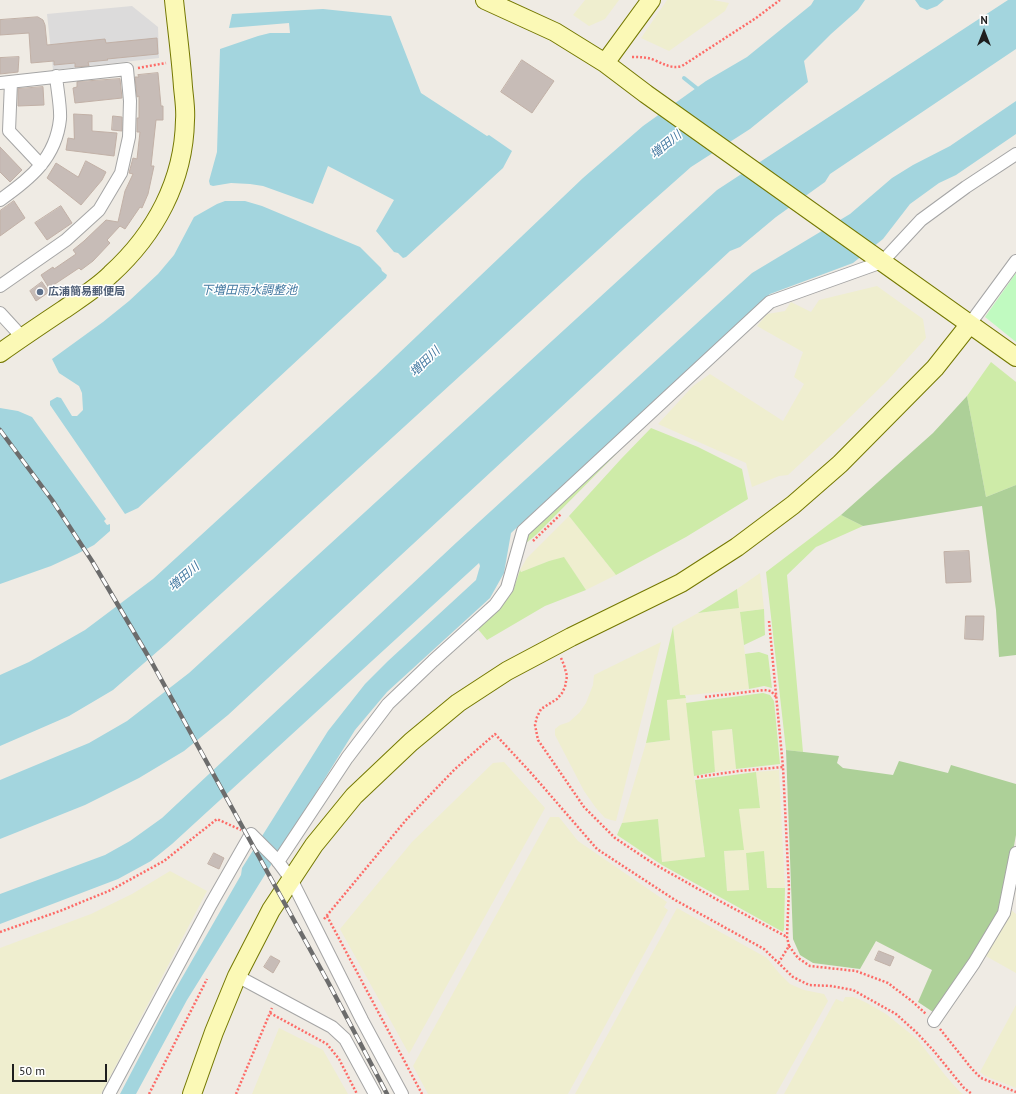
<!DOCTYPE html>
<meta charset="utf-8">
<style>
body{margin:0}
#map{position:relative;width:1016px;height:1094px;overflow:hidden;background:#efebe4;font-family:"PT Sans",sans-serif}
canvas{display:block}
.north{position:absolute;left:964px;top:12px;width:40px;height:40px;-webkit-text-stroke:3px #fff;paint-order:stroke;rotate:0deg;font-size:11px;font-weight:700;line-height:16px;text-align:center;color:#1e1e1e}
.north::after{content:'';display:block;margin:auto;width:14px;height:18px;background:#1e1e1e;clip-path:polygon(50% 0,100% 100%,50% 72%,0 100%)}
.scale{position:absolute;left:12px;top:1064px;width:95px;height:18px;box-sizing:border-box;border:2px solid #1e1e1e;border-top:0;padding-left:5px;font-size:12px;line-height:14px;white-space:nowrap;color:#1e1e1e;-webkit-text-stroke:3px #fff;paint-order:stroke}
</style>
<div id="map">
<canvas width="1016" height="1094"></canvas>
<div class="north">N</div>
<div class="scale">50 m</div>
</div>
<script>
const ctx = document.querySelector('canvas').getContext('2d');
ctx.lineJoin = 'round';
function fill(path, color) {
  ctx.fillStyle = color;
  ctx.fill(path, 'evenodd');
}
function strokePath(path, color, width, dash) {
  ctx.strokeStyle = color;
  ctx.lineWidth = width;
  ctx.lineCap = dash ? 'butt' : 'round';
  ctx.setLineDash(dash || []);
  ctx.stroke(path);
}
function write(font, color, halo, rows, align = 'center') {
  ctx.font = font + ' "PT Sans","Noto Sans JP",sans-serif';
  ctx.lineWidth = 3;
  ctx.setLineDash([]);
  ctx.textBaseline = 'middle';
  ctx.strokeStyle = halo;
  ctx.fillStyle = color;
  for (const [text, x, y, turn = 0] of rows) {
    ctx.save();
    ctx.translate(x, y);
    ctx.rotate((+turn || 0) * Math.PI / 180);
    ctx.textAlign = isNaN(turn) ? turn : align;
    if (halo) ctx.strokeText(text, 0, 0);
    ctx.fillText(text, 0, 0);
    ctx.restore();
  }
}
const residential = new Path2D(`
 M 132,6 L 158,27 L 159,58 L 53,70 L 47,14 Z`);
const farmland = new Path2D(`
 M 585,0 L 619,0 L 605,19 L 589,26 L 573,15 Z
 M 667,0 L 713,0 L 729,3 L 725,11 L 669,51 L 641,38 Z
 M 877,286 L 923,319 L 926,338 L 888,380 L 839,428 L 788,475 L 779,476 L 752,487 L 746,463 L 658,424 L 693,386 L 710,374 L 783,421 L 804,384 L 794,377 L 803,352 L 757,326 L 767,314 L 785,311 L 791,302 L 811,312 L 819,300 Z
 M 569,516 L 616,575 L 586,590 L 564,558 L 549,561 L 521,572 L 520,570 L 527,558 Z
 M 760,573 L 764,609 L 740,612 L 749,689 L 680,696 L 673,627 L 698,613 L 739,608 L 737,589 Z
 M 661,642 L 616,821 L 611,820 L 605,818 L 596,808 L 584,791 L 555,735 L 555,729 L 560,725 L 569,722 L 579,713 L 586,703 L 593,685 L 594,675 Z
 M 686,698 L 694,776 L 705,857 L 662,862 L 658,820 L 622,823 L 646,743 L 670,740 L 667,699 Z
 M 732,729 L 736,769 L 715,772 L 711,731 Z
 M 504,762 L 545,808 L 409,1054 L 340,929 L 412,842 L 493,763 Z
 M 779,770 L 785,888 L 767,889 L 764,852 L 746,853 L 749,890 L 727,891 L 724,851 L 743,850 L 739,809 L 760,807 L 756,772 Z
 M 550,817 L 559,817 L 578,841 L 667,902 L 664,907 L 668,910 L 568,1094 L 428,1094 L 413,1066 Z
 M 170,871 L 207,891 L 101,1094 L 0,1094 L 0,948 L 91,914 L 132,894 Z
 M 677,908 L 767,958 L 779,973 L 790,984 L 804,990 L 824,994 L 828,1001 L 776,1094 L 575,1094 Z
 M 1010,909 L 1016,914 L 1016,973 L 984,955 Z
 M 845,997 L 853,997 L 865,1002 L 886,1014 L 917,1039 L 945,1075 L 959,1091 L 963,1094 L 784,1094 L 836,999 L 843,1002 Z
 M 1016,1005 L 1016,1088 L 985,1076 L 980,1072 Z
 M 279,1028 L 323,1050 L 348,1094 L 252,1094 Z`);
const grass = new Path2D(`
 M 991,362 L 1016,382 L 1016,485 L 986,497 L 967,396 Z
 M 648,422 L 537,534 L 525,544 L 526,535 Z
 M 651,428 L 698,447 L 742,469 L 748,499 L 686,537 L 616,575 L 569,516 L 621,459 Z
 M 841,515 L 863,526 L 816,547 L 787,575 L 803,752 L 786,750 L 766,572 Z
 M 564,557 L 586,590 L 545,606 L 487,640 L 477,628 L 505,602 L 513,591 L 520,570 L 521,572 L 549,561 Z
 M 737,589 L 739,608 L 698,613 Z
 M 764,609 L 765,635 L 744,645 L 740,612 Z
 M 673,627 L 680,695 L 685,695 L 686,698 L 667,700 L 670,740 L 646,743 Z
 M 759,652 L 768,655 L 772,688 L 764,686 L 749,689 L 745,654 Z
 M 763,693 L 770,695 L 774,701 L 780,764 L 736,769 L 732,729 L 712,731 L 715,772 L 694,776 L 686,703 Z
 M 756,772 L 760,808 L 739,809 L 744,850 L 724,851 L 727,891 L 749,890 L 746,853 L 764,851 L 767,888 L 785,888 L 784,929 L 783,932 L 662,865 L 617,835 L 622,823 L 658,819 L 662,862 L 705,857 L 695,780 Z`);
const forest = new Path2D(`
 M 967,396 L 986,497 L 1016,485 L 1016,655 L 999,657 L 996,610 L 982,506 L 863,526 L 841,515 L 933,433 Z
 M 786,750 L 839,756 L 837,763 L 843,768 L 893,775 L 899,761 L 948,773 L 951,765 L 1016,784 L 1016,835 L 1002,910 L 936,1014 L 918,1002 L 932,970 L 876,941 L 860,969 L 813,963 L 800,955 L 793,939 Z`);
const park = new Path2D(`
 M 1016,273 L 1016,342 L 985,317 Z`);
const water = new Path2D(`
 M 814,0 L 865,0 L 858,10 L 831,34 L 804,61 L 808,82 L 750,129 L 691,167 L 621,229 L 166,644 L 113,690 L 69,716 L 0,746 L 0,675 L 29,662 L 85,630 L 153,579 L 376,375 L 583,178 L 643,126 L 706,81 L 747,57 L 811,5 Z
 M 915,0 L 944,0 L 937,6 L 927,10 L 920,7 Z
 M 1008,0 L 1016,0 L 1016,49 L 830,174 L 825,182 L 776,217 L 740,247 L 730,251 L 228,715 L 184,751 L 139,778 L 85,805 L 0,839 L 0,780 L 89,743 L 127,721 L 189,673 L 717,190 Z
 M 323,9 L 391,16 L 421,93 L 487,136 L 489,135 L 512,151 L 503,168 L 406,257 L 403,258 L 398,253 L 394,252 L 376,231 L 394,200 L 328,166 L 313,204 L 263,186 L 250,184 L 231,183 L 213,186 L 210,185 L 209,181 L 217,152 L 220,49 L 258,36 L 270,33 L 290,33 L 289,23 L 229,28 L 232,14 Z
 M 1016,101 L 1016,134 L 956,175 L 939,183 L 910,204 L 883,239 L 853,263 L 770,294 L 511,533 L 504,573 L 490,598 L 387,692 L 355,730 L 187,1000 L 136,1094 L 120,1094 L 167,1004 L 241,875 L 242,868 L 328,731 L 365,684 L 388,661 L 476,580 L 480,566 L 479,563 L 172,844 L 151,861 L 118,879 L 0,924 L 0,894 L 105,855 L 130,841 L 162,818 L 457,542 L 752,273 L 850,214 L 892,178 L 913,165 L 950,146 Z
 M 225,201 L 245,201 L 262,206 L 360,247 L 381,268 L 382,271 L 387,275 L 386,278 L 138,508 L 125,514 L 50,405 L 50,401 L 57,397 L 61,398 L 72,416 L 77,416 L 83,410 L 82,393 L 79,386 L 59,373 L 52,359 L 103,322 L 129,301 L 158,274 L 174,255 L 194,217 L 217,204 Z
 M 0,408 L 18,411 L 32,417 L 106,519 L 104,521 L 107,525 L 110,524 L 110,531 L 94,545 L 77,554 L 51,566 L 0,584 Z`);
const stream = new Path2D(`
 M 684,78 L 699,90`);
const building = new Path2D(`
 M 38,17 L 43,20 L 45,25 L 47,45 L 105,39 L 106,43 L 157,38 L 158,54 L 107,59 L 108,60 L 88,62 L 89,66 L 75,67 L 75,63 L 54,65 L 54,61 L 31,63 L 29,33 L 0,35 L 0,20 Z
 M 19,57 L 18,72 L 0,74 L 0,58 Z
 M 522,60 L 554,81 L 532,113 L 501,92 Z
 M 158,73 L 161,106 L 163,106 L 163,120 L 156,120 L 151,166 L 154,166 L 148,194 L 142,208 L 140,207 L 125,229 L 120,226 L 107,240 L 110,243 L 93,261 L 81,270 L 79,268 L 49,288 L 41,275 L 53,267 L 54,269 L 76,254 L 73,250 L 84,241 L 106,220 L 118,222 L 125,191 L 133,174 L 129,173 L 133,158 L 137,159 L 140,132 L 137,132 L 137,118 L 139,118 L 139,96 L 137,97 L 135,77 L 139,77 L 138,75 Z
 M 120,79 L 122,98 L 75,103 L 73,88 L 77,87 L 77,82 Z
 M 43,87 L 44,105 L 18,106 L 18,89 Z
 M 74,114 L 92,115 L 92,131 L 117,133 L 114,156 L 66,150 L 68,138 L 74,139 Z
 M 113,116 L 122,117 L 122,131 L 112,130 Z
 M 0,147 L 22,170 L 10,182 L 0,172 Z
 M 86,161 L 106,172 L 102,180 L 81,205 L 47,178 L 56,163 L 78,177 Z
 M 14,201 L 25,218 L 0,236 L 0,211 Z
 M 61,206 L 72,223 L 47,240 L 35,223 Z
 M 42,282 L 49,292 L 36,301 L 30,291 Z
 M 969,551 L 971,582 L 946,583 L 944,552 Z
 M 966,616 L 984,616 L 983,640 L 965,639 Z
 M 214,853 L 224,858 L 219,869 L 208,864 Z
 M 879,951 L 894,957 L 890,966 L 875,960 Z
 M 271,956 L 280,961 L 273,973 L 264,967 Z`);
const path = new Path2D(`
 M 632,57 C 640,57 647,57 654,60 C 664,64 671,69 682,66 L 756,18 L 780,0
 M 138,68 L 166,63
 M 533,541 L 561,514
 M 769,621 L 783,767 L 789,888 L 787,937 L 789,946 L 779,962
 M 561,658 L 564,665 L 567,676 L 565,687 L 562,693 L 557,699 L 541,709 L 537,717 L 535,725 L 538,740 L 584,807 L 615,838 L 654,864 L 716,899 L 787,937
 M 705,697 L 764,690 L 771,691 L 776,697
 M 697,777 L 739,771 L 783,767
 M 327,916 L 422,1094
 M 324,919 L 406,820 L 455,769 L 495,734 L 532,774 L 597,849 L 675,900 L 764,949 L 793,977 L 809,985 L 831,986 L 853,990 L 896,1014 L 916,1032 L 933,1050 L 964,1088 L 972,1094
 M 0,932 L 60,911 L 111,890 L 164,861 L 217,819 L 241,830
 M 789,946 L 798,958 L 810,966 L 856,971 L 888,983 L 913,1002 L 926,1014
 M 270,1013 L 327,1044 L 339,1059 L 357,1094
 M 940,1029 L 972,1069 L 981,1078 L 1016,1092
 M 149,1094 L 207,979
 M 236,1094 L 272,1008`);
const street = new Path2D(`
 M 11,82 L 9,131 L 41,165
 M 0,83 L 127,69 L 130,101 L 129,137 L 121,173 L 99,210 L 66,240 L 0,286
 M 0,200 C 30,179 56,158 60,119 C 61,108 57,88 56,76
 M 0,313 L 22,337
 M 969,325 L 1016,261
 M 278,862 L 347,758 L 388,704 L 433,661 L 495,605 L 507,588 L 523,531 L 770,302 L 882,262 L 921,220 L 966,187 L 1016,154
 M 237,976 L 332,1027 L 345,1039 L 375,1094
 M 934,1021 L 974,963 L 1004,913 L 1016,853
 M 109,1094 L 211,904 L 251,834 L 276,859 L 291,879 L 362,1020 L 402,1094`);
const secondary = new Path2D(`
 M 485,0 L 555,32 L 605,63 L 646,94 L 1016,357
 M 605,63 L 651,0
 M 0,353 C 21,338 42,324 63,310 C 79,299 97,288 111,274 C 155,234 184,181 185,120 C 186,110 184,98 183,87 C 181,58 177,29 174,0
 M 192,1094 L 214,1032 L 237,976 L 271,910 L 314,845 L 354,796 L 411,742 L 458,703 L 507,671 L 571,637 L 681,583 L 737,547 L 793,505 L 840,464 L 935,368 L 969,325`);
const rail = new Path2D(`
 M 0,430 L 52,500 L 92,561 L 151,661 L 328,982 L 387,1094`);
const markers = [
 [40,292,4,"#5c6f8a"]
];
const serviceNames = [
 ["広浦簡易郵便局",48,292]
];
const waterNames = [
 ["増田川",666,145,-39],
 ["下増田雨水調整池",249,291],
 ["増田川",425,362,-44],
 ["増田川",184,577,-41]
];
fill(residential, '#dcdbdb');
fill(farmland, '#efeecf');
fill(grass, '#ceeba8');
fill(forest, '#add098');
fill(park, '#c0fac0');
fill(water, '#a3d5de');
strokePath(stream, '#a3d5de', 4);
fill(building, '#c7bcb7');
strokePath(building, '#c1b0a6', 1);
strokePath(street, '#a5a5a5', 14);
strokePath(secondary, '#747802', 20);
strokePath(path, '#fd6b67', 2.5, [2, 2]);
strokePath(street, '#fff', 12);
strokePath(secondary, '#fbf9b6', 18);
strokePath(rail, '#6c6c6c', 4.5);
strokePath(rail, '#fff', 3, [9]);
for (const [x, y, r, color] of markers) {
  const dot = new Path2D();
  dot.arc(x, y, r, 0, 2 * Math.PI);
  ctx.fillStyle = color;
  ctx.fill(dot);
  strokePath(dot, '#fff', 1.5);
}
write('bold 11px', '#4e5e75', '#fff', serviceNames, 'left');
write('italic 12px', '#4278a0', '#fff', waterNames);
</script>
